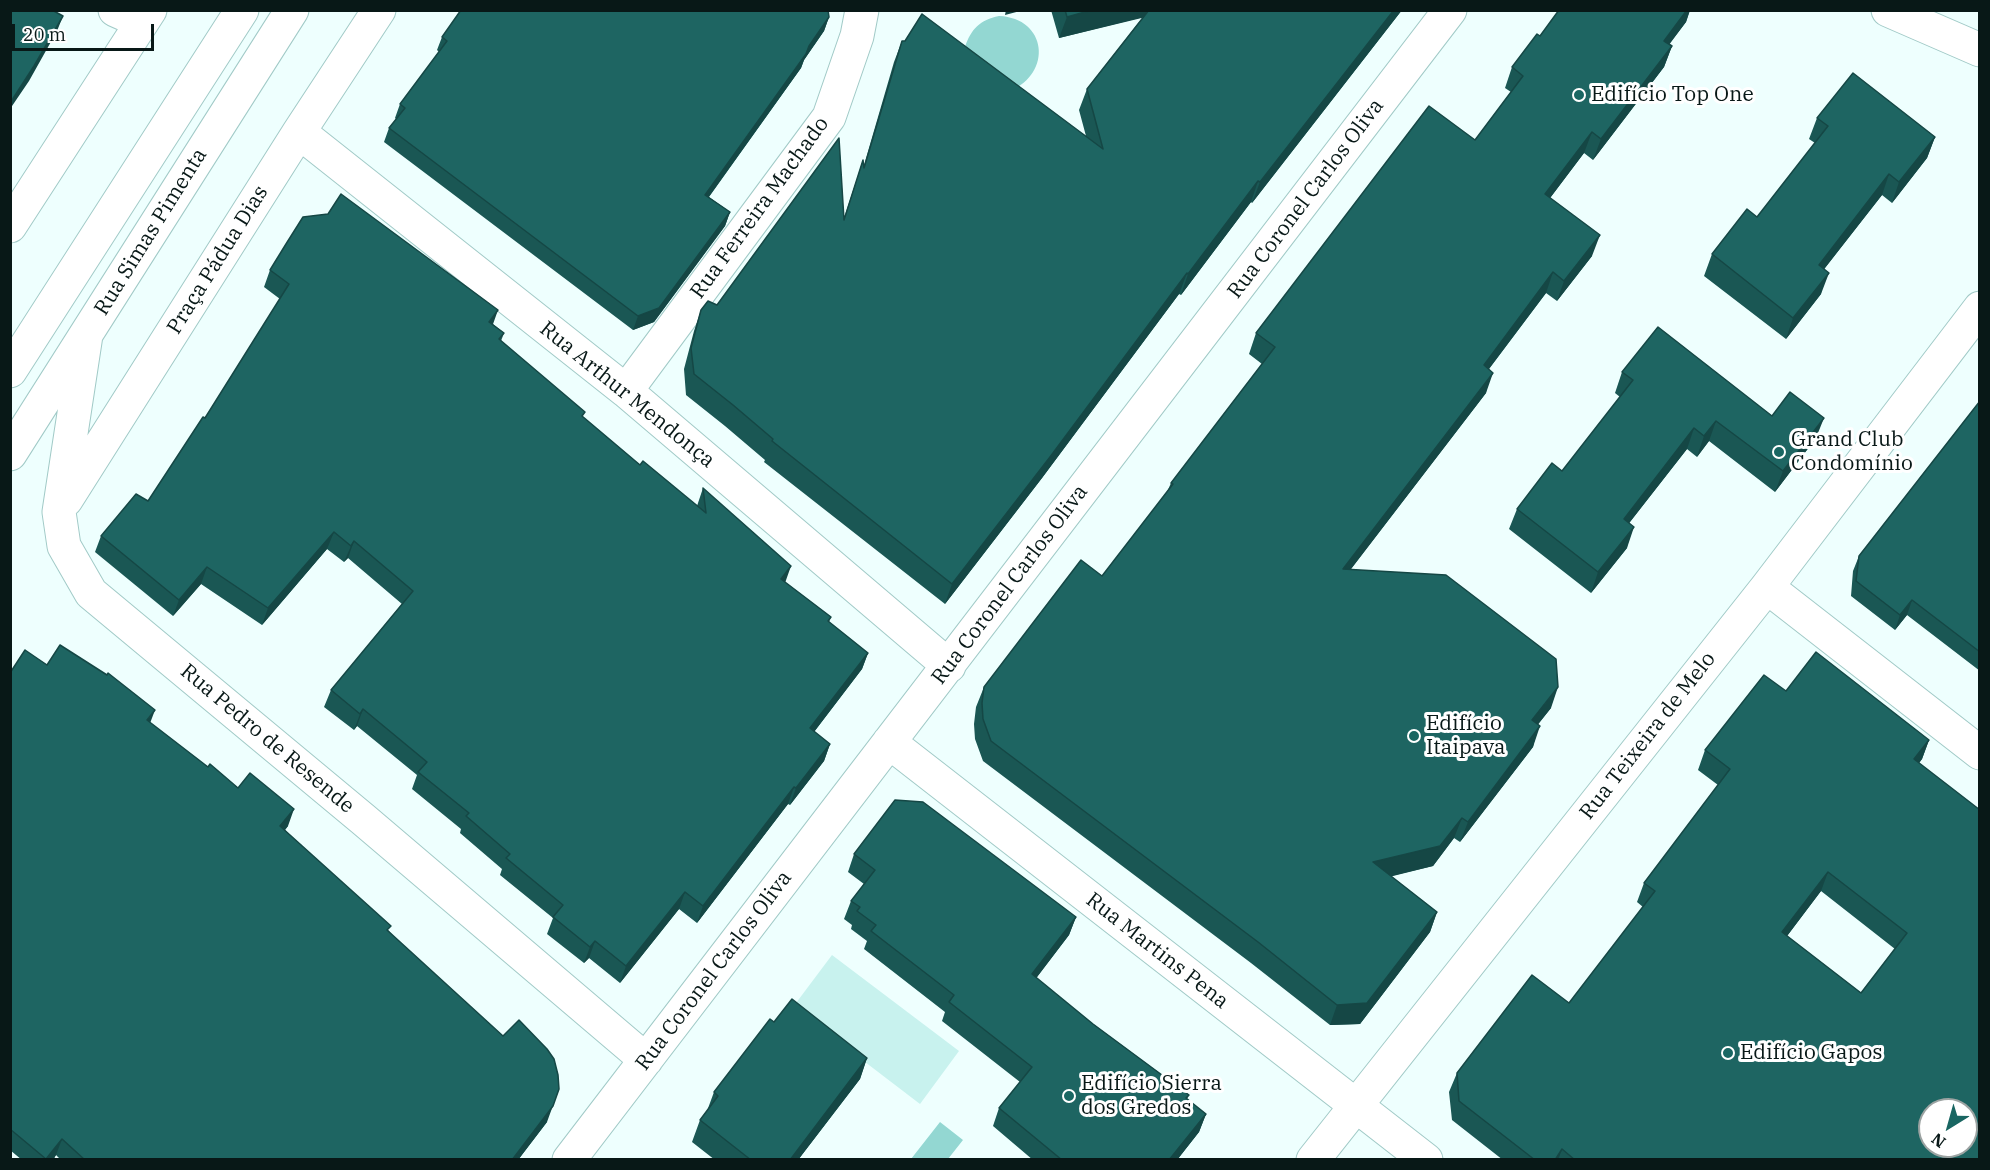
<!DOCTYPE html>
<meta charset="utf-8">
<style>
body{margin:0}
#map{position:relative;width:1990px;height:1170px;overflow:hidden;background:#eefffe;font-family:"IBM Plex Serif",serif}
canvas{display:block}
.frame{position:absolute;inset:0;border:12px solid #081817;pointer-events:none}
.north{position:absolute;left:1918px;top:1098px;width:60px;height:60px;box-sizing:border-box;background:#fff;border:2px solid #9ca3a2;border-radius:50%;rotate:217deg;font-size:16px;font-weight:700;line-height:24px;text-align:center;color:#081817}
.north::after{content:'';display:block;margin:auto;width:21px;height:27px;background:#196662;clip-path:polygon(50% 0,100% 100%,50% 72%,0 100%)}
.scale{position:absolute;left:12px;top:24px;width:142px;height:27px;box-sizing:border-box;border:3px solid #081817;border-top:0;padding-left:8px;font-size:18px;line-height:21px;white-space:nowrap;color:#081817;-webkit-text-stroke:4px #fff;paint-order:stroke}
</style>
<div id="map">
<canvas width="1990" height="1170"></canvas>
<div class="frame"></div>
<div class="north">N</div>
<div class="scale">20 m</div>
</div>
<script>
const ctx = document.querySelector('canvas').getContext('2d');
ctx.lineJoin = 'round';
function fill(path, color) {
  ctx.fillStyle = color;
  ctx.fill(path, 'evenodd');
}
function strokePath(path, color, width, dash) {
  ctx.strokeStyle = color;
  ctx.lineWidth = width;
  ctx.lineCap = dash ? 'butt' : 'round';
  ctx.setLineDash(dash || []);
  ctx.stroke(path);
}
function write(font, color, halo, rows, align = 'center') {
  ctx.font = font + ' "IBM Plex Serif",serif';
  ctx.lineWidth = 6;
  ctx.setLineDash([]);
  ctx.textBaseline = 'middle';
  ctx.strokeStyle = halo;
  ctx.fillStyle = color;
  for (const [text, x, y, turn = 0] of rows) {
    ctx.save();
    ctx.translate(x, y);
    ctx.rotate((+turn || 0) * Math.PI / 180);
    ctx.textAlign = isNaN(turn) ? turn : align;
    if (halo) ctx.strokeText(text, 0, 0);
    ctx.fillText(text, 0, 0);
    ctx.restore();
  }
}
const green = new Path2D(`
 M 832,955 L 959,1051 L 920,1104 L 793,1007 Z`);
const water = new Path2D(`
 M 999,16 C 1047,18 1053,73 1010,91 L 965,47 C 971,29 980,20 999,16 Z
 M 940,1122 L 963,1140 L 948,1159 L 911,1159 Z`);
const minor = new Path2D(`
 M 115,10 L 142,22
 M 299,132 L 626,391 L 949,666
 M 10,226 L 150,10
 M 86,335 L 59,512 L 64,546 L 91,593 L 364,820 L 646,1060
 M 10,371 L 242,10
 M 626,391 L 829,117 L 857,36 L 862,10
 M 10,454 L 292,10
 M 66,500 L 299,132 L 379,10
 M 1767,587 L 1980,753
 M 889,742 L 1426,1160
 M 569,1160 L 1450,10
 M 1313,1160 L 1767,587 L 1980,308`);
const major = new Path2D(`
 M 1888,10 L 1980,50`);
const wall = new Path2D(`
 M 1051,10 L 1402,10 L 1252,203 L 1251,202 L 1181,295 L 1179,294 L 1042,478 L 945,604 L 764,462 L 765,460 L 725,426 L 686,395 L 684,369 L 694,331 L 701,310 L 717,305 L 844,218 L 863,160 L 864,165 L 894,62 L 902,41 L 1086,136 L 1079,110 L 1087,89 L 1143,17 L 1059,38 Z
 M 1559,10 L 1690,10 L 1686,22 L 1669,44 L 1672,46 L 1664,67 L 1593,160 L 1584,153 L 1550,198 L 1592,256 L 1557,301 L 1546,293 L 1489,369 L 1486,393 L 1350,570 L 1551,708 L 1538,724 L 1533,747 L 1460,842 L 1454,838 L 1433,866 L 1391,876 L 1437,912 L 1430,932 L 1360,1024 L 1330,1025 L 1251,963 L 983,761 L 975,739 L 974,724 L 976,707 L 984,687 L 1102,576 L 1167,492 L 1171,483 L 1262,364 L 1249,354 L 1256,333 L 1475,140 L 1511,92 L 1505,88 L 1512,67 L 1540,36 Z
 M 829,17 L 824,31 L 804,60 L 801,68 L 709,197 L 730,212 L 725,226 L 654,322 L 633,330 L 384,142 L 389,128 L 396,119 L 395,118 L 400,104 L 439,52 L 437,50 L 442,37 Z
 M 1817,118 L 1935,137 L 1927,158 L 1892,203 L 1882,195 L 1824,269 L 1821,294 L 1786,339 L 1704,276 L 1712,254 L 1757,217 L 1815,143 L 1809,139 Z
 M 270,270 L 493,324 L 504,333 L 501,341 L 583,417 L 640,465 L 697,506 L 703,488 L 785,582 L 831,617 L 829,622 L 868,653 L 862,669 L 814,732 L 830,744 L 824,761 L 790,805 L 788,804 L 697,923 L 679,909 L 620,983 L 589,958 L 584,963 L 547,934 L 553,918 L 500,875 L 502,869 L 460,833 L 461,829 L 412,789 L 417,775 L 357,726 L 354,730 L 324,707 L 331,690 L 402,604 L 348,558 L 344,562 L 327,549 L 262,625 L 201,584 L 173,616 L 95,552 L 101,536 L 148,501 L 205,418 L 280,299 L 264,287 Z
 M 1622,372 L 1772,416 L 1816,438 L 1775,492 L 1709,441 L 1697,457 L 1687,449 L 1629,523 L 1627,548 L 1591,593 L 1509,529 L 1517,509 L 1562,471 L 1620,397 L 1615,393 Z
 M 1980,401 L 1980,671 L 1907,615 L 1895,630 L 1851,596 L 1853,571 L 1859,556 Z
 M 10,673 L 150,723 L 208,767 L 238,788 L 288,826 L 285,830 L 389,931 L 547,1122 L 518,1160 L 61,1160 L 56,1155 L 53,1160 L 22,1160 L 10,1150 Z
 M 1786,691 L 1929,740 L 1922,759 L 1919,763 L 1980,1160 L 1503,1160 L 1452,1120 L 1449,1092 L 1457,1073 L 1569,1003 L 1643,907 L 1637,902 L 1644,883 L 1718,785 L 1698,770 L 1705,750 ZM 1821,891 L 1895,949 L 1861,993 L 1787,936 Z
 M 854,854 L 1076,917 L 1069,935 L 1036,978 L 1093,1024 L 1189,1095 L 1187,1099 L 1206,1114 L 1199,1132 L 1177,1160 L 1033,1160 L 993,1126 L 999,1108 L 1020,1082 L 942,1021 L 945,1012 L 864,949 L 867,941 L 851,929 L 852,925 L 844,919 L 851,901 L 864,884 L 848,872 Z
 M 774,1022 L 867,1058 L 860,1079 L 798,1160 L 715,1160 L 692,1142 L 700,1120 L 707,1111 L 714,1092 Z`);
const shadedWall = new Path2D(`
 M 1006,10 L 1024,10 L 1005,15 Z
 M 1092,10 L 1156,10 L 1154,15 L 1059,38 L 1067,17 Z
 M 1394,10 L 1402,10 L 1252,203 L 1260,182 Z
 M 1687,10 L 1690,10 L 1686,22 L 1657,61 L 1664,41 Z
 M 63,16 L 57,31 L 29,81 L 10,109 L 10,105 L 12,100 Z
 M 829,17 L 824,31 L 804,60 L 801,68 L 700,209 L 705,195 Z
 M 1672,46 L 1664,67 L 1593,160 L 1601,139 Z
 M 1592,132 L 1584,153 L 1538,214 L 1545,194 Z
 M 1935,137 L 1927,158 L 1892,203 L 1899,182 Z
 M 1889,174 L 1882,195 L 1811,286 L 1819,265 Z
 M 1258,181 L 1251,202 L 1181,295 L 1188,274 Z
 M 730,212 L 725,226 L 654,322 L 633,330 L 638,316 Z
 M 1600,235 L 1592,256 L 1557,301 L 1564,281 Z
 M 1553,272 L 1546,293 L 1476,386 L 1484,365 Z
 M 1187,273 L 1179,294 L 1042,478 L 945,604 L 952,584 Z
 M 1829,273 L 1821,294 L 1786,339 L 1793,318 Z
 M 498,310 L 492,327 L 489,322 Z
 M 1493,373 L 1486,393 L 1335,590 L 1343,569 Z
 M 1824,418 L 1816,438 L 1775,492 L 1783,471 Z
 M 1716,421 L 1709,441 L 1697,457 L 1704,436 Z
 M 1694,428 L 1687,449 L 1616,540 L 1624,519 Z
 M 1634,527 L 1627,548 L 1591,593 L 1598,572 Z
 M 334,532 L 327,549 L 262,625 L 268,608 Z
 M 354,541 L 348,558 L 344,562 L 351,546 Z
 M 791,566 L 785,583 L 781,579 Z
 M 207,567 L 201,584 L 173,616 L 179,600 Z
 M 1912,600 L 1907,615 L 1895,630 L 1900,615 Z
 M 868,653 L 862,669 L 804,745 L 810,728 Z
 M 1558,687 L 1551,708 L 1525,741 L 1532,720 Z
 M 363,709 L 357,726 L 354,730 L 360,714 Z
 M 155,710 L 149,726 L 147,720 Z
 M 1540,726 L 1533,747 L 1460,842 L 1468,822 Z
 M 1929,740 L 1922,759 L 1907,779 L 1914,759 Z
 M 830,744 L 824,761 L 790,805 L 796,788 Z
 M 794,787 L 788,804 L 697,923 L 703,906 Z
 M 294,809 L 288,826 L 275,842 L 280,826 Z
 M 1462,818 L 1454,838 L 1433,866 L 1365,883 L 1373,862 Z
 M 1828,872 L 1821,891 L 1775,952 L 1782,932 Z
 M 685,892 L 679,909 L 620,983 L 626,966 Z
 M 1437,912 L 1430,932 L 1360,1024 L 1330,1025 L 1337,1005 Z
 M 1076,917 L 1069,935 L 1025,993 L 1032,974 Z
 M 595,941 L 589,958 L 584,963 L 590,947 Z
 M 867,1058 L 860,1079 L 798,1160 L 790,1160 Z
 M 559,1089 L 547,1122 L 518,1160 L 512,1160 Z
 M 1206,1114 L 1199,1132 L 1177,1160 L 1169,1160 Z
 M 62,1139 L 56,1155 L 53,1160 L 46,1160 Z
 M 1562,1149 L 1558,1160 L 1555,1160 Z`);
const building = new Path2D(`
 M 10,10 L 52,10 L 63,16 L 34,66 L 12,100 L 10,99 Z
 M 461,10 L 828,10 L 829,17 L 809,46 L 806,54 L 705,195 L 730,212 L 659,308 L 638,316 L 389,128 L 405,108 L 400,104 L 447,41 L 442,37 Z
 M 1065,10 L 1092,10 L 1067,17 Z
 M 1149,10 L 1394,10 L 1260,182 L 1258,181 L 1188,274 L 1187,273 L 1050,457 L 952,584 L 772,441 L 773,439 L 733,405 L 694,374 L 691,348 L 701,310 L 708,301 L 717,305 L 839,138 L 844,220 L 863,160 L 864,168 L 902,41 L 905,41 L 922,14 L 1103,149 L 1087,89 Z
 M 1559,10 L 1687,10 L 1664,41 L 1672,46 L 1601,139 L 1592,132 L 1545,194 L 1600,235 L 1564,281 L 1553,272 L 1484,365 L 1493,373 L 1343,569 L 1446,575 L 1556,659 L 1558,687 L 1532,720 L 1540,726 L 1468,822 L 1462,818 L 1440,846 L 1373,862 L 1437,912 L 1367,1003 L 1337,1005 L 1258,942 L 991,741 L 983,719 L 982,703 L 984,687 L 1081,560 L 1102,576 L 1173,484 L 1171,483 L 1275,347 L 1256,333 L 1429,106 L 1475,140 L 1523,76 L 1512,67 L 1537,34 L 1540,36 Z
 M 1853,73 L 1935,137 L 1899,182 L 1889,174 L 1819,265 L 1829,273 L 1793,318 L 1712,254 L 1747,209 L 1757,217 L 1828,126 L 1817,118 Z
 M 341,194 L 498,310 L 489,322 L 504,333 L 499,339 L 585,412 L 582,416 L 640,465 L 643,461 L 706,513 L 703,488 L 791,566 L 781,579 L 831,617 L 828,621 L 868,653 L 810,728 L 830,744 L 796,788 L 794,787 L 703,906 L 685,892 L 626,966 L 595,941 L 590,947 L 553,917 L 563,905 L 506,858 L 510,854 L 466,816 L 469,813 L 418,772 L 427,762 L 363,709 L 360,714 L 331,690 L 413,591 L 354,541 L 351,546 L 334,532 L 268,608 L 207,567 L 179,600 L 101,536 L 136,494 L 148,501 L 203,417 L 205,418 L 289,284 L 270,270 L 286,244 L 303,217 L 328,214 Z
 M 1658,327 L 1772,416 L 1790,392 L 1824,418 L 1783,471 L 1716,421 L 1704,436 L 1694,428 L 1624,519 L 1634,527 L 1598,572 L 1517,509 L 1552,463 L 1562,471 L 1633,380 L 1622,372 Z
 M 1980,401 L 1980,652 L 1912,600 L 1900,615 L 1856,581 L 1859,556 Z
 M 60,645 L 107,675 L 108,673 L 155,710 L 147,720 L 208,767 L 210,764 L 238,788 L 250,773 L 294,809 L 280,826 L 391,926 L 387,930 L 503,1036 L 519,1020 L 547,1049 L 554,1059 L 558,1075 L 559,1089 L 553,1106 L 512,1160 L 85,1160 L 62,1139 L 46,1159 L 10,1129 L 10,673 L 25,650 L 47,665 Z
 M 1816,652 L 1929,740 L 1914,759 L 1980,810 L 1980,1160 L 1575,1160 L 1562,1149 L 1555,1160 L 1535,1160 L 1459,1101 L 1457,1073 L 1532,975 L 1569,1003 L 1655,891 L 1644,883 L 1730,769 L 1705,750 L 1764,675 L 1786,691 ZM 1828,872 L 1907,933 L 1861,993 L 1782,932 ZM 1930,1110 L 1966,1110 L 1966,1146 L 1930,1146 Z
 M 895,800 L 923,802 L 1076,917 L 1032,974 L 1093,1024 L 1189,1095 L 1186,1098 L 1206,1114 L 1169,1160 L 1062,1160 L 999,1108 L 1032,1067 L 949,1002 L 954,995 L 871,931 L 876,925 L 857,911 L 860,907 L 851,901 L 875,870 L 854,854 Z
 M 792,999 L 867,1058 L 790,1160 L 751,1160 L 700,1120 L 718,1096 L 714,1092 L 770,1019 L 774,1022 Z`);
const markers = [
 [1579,95,6,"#196662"],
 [1779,452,6,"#196662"],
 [1414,736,6,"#196662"],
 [1728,1053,6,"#196662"],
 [1069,1096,6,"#196662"]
];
const poiNames = [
 ["Edifício Top One",1591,95],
 ["Grand Club",1791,440],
 ["Condomínio",1791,464],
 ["Edifício",1426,724],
 ["Itaipava",1426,748],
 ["Edifício Gapos",1740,1053],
 ["Edifício Sierra",1081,1084],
 ["dos Gredos",1081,1108]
];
const streetNames = [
 ["Rua Coronel Carlos Oliva",1306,199,-53],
 ["Rua Ferreira Machado",760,208,-54],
 ["Rua Simas Pimenta",151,232,-58],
 ["Praça Pádua Dias",218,260,-58],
 ["Rua Arthur Mendonça",627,395,39],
 ["Rua Coronel Carlos Oliva",1010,585,-53],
 ["Rua Teixeira de Melo",1648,736,-52],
 ["Rua Pedro de Resende",267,739,40],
 ["Rua Martins Pena",1157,951,38],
 ["Rua Coronel Carlos Oliva",714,971,-53]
];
fill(green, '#c8f2ee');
fill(water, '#93d7d2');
strokePath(minor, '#a1cac7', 35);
strokePath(major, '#a1cac7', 35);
strokePath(minor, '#fff', 33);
strokePath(major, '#fff', 33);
fill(wall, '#1a5754');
fill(shadedWall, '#154745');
fill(building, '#1e6562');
strokePath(building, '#154745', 1.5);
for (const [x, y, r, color] of markers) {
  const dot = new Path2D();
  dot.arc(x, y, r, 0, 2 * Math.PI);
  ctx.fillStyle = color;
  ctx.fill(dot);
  strokePath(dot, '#fff', 2);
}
write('21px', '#081817', '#fff', poiNames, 'left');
write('21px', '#081817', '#fff', streetNames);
</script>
